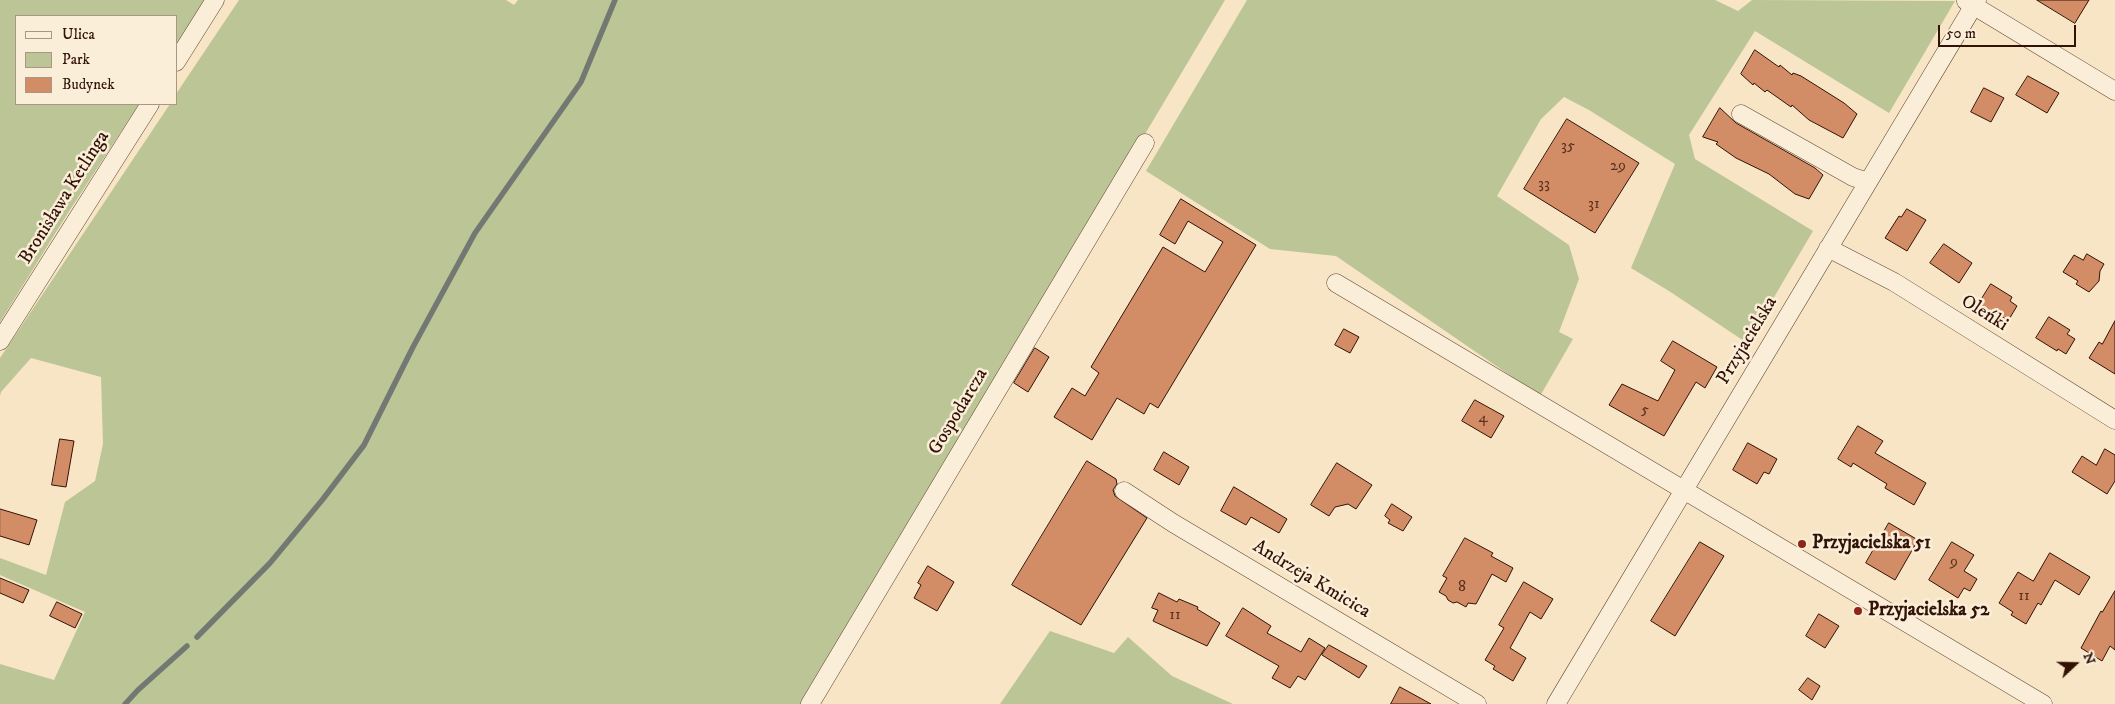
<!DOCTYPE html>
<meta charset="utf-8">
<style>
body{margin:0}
#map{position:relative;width:2115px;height:704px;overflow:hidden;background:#f8e5c5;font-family:"IM FELL DW Pica",serif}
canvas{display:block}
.legend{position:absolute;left:15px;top:15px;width:162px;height:90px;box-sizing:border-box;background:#faeed9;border:1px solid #aa9685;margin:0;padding:6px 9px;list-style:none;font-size:15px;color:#331206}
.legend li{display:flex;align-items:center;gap:10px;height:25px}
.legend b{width:25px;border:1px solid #aa9685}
.north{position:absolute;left:2050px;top:639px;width:50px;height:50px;-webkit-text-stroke:4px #faeed9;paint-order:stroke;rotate:69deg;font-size:14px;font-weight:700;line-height:20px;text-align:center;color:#331206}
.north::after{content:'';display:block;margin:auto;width:18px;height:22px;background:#331206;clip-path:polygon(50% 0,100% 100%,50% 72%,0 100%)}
.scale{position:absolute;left:1938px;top:25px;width:138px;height:22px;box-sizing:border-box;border:2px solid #331206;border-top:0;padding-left:6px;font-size:15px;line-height:18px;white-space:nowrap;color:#331206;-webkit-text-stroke:4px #faeed9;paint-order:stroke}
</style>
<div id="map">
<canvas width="2115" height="704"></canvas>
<ul class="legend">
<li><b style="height:6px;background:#faeed9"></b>Ulica</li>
<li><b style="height:14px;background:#bcc595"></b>Park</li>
<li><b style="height:14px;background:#d28d66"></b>Budynek</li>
</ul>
<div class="north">N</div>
<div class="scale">50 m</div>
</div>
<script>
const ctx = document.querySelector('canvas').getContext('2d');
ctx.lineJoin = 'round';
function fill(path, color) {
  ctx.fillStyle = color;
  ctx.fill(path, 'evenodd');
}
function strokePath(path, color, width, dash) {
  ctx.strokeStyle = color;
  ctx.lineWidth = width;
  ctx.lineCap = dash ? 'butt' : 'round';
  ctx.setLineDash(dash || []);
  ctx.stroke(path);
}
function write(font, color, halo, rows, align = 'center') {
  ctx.font = font + ' "IM FELL DW Pica",serif';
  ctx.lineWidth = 5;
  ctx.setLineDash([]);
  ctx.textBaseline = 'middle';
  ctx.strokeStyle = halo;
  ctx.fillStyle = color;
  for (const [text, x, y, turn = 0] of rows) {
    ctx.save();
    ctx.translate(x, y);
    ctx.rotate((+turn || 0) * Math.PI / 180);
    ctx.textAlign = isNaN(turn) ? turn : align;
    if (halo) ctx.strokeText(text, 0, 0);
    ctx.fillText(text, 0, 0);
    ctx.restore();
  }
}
const green = new Path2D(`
 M 0,0 L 208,0 L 176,48 L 176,16 L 16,16 L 16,104 L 139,104 L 68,213 L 0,322 Z
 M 239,0 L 506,0 L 514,5 L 518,0 L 1225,0 L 805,704 L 0,704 L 0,664 L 54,680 L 85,612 L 0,575 L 0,558 L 46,575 L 65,502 L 95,481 L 103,444 L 101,377 L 31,358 L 1,392 L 0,396 L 0,358 L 170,104 L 176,104 L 176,94 Z
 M 1247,0 L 1715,0 L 1738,11 L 1752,0 L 1955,1 L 1889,113 L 1755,31 L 1689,135 L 1695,159 L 1813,231 L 1747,343 L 1669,291 L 1631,268 L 1675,164 L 1589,110 L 1564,97 L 1541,119 L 1497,196 L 1569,245 L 1579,279 L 1559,332 L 1573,339 L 1540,396 L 1336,256 L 1270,249 L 1146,171 Z
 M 1050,631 L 1114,653 L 1128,637 L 1172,676 L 1233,704 L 1000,704 Z`);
const stream = new Path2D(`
 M 197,637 L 270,563 L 323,499 L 364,445 L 413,347 L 475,233 L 581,82 L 615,0
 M 125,704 L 138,690 L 187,646`);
const building = new Path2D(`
 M 2037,0 L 2089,0 L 2075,23 Z
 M 1755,50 L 1779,67 L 1780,65 L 1792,75 L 1793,73 L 1801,76 L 1844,103 L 1857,114 L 1843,138 L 1809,120 L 1792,105 L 1791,107 L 1767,90 L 1765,92 L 1754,83 L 1753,85 L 1741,74 Z
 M 2028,76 L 2059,93 L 2047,113 L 2016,95 Z
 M 1984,88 L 2004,98 L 1991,122 L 1971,112 Z
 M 1720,108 L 1736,123 L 1815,168 L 1823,175 L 1809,199 L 1795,194 L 1769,174 L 1736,158 L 1716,144 L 1718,142 L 1703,137 Z
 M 1567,119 L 1639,163 L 1595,233 L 1524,189 Z
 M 1181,199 L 1256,245 L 1158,408 L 1150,403 L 1144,414 L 1117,398 L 1092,440 L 1054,417 L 1072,388 L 1085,396 L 1099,373 L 1091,367 L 1163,247 L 1205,272 L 1223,242 L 1188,221 L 1175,244 L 1160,235 Z
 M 1907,209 L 1926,220 L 1907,251 L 1885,238 L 1899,216 L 1901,217 Z
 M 1944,244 L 1972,263 L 1959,283 L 1930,263 Z
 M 2087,254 L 2104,264 L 2100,271 L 2099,281 L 2089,292 L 2076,284 L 2078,281 L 2063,272 L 2074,255 L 2083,260 Z
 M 1991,284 L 2012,297 L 2010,301 L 2017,306 L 2008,321 L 2001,316 L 1999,318 L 1978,305 Z
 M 2049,317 L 2070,330 L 2067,334 L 2075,339 L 2066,354 L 2058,349 L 2057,351 L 2036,338 Z
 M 2115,321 L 2115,374 L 2089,358 L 2099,342 L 2102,344 Z
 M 1344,329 L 1359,337 L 1350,353 L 1335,345 Z
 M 1673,341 L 1717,367 L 1705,388 L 1696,382 L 1664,436 L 1609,405 L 1622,384 L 1658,401 L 1675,370 L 1661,361 Z
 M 1035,348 L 1049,357 L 1028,392 L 1014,383 Z
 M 1475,400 L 1504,416 L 1491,438 L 1462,421 Z
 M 1858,426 L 1883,441 L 1875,453 L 1926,483 L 1914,505 L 1885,488 L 1887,484 L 1853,463 L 1851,467 L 1838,459 Z
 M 60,439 L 74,441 L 66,487 L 52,485 Z
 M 1748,443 L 1777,459 L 1769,474 L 1764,472 L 1757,484 L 1733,470 Z
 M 2105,449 L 2115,455 L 2115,481 L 2107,494 L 2072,472 L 2082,456 L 2096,465 Z
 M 1164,452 L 1189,467 L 1179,485 L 1154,470 Z
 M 1087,461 L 1116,479 L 1117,484 L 1113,490 L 1115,496 L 1147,518 L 1081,625 L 1012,585 Z
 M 1337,463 L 1372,485 L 1356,509 L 1348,504 L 1335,507 L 1329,516 L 1311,505 Z
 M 1234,487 L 1287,519 L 1279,533 L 1251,517 L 1246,525 L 1221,511 Z
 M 1392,504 L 1412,517 L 1403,531 L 1388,523 L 1390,520 L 1385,516 Z
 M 0,509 L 37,520 L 29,545 L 0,536 Z
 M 1889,523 L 1918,540 L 1895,580 L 1866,563 Z
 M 1465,538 L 1493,553 L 1491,556 L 1513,568 L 1506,582 L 1492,574 L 1476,604 L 1468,603 L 1466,607 L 1457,602 L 1453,603 L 1448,600 L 1446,596 L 1439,592 L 1447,578 L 1443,576 Z
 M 1700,542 L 1724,556 L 1675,636 L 1651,621 Z
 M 1952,542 L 1974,555 L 1964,571 L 1977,579 L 1970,591 L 1964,588 L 1958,598 L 1929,580 Z
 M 2050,553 L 2090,577 L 2079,595 L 2055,580 L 2041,605 L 2038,603 L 2026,624 L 2011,615 L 2013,612 L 1999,603 L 2018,572 L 2033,581 Z
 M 928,566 L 954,582 L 937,611 L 914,598 L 921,585 L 918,583 Z
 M 0,578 L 29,590 L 23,603 L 0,593 Z
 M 1524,582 L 1553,599 L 1541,619 L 1530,612 L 1510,648 L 1526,658 L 1513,681 L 1493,669 L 1495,666 L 1485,660 L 1504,628 L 1499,625 Z
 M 2115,591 L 2115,650 L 2110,646 L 2102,661 L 2081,648 L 2101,611 L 2102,612 Z
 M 1159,593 L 1177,602 L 1179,599 L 1198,607 L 1197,609 L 1220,623 L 1207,646 L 1153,621 L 1158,610 L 1152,608 Z
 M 57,602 L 82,614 L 75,628 L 50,616 Z
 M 1243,608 L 1271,626 L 1267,633 L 1301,652 L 1309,638 L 1325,648 L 1305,680 L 1298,676 L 1290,688 L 1272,678 L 1279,666 L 1226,636 Z
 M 1819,614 L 1839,626 L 1825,648 L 1806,636 Z
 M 1329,645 L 1367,666 L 1359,678 L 1322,655 Z
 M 1808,678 L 1820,686 L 1812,700 L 1799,690 Z
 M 1400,687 L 1431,704 L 1391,704 Z`);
const minor = new Path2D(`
 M 1966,1 L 2115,91
 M 176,62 L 215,0
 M 1741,114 L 1853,177 L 1868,182
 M 1828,248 L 1894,282 L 2115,420
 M 1336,283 L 2043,704
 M 0,341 L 150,104
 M 1124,491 L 1173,523 L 1477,704
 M 810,704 L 1145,143
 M 1556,704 L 1977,0`);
const markers = [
 [1802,544,5,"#8f2418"],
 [1858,611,5,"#8f2418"]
];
const numberNames = [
 ["35",1568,147],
 ["29",1618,167],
 ["33",1544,185],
 ["31",1594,205],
 ["5",1645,411],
 ["4",1483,419],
 ["9",1954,563],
 ["8",1462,588],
 ["11",2024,597],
 ["11",1175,616]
];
const streetNames = [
 ["Bronisława Ketlinga",65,198,-58],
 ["Oleńki",1984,314,32],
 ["Przyjacielska",1748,341,-59],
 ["Gospodarcza",959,412,-59],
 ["Andrzeja Kmicica",1311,580,31]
];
const poiNames = [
 ["Przyjacielska 51",1812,544],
 ["Przyjacielska 52",1868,611]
];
fill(green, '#bcc595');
strokePath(stream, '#737972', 5.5);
fill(building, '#d28d66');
strokePath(building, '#331206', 1);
strokePath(minor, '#644736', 19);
strokePath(minor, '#faeed9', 18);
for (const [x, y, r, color] of markers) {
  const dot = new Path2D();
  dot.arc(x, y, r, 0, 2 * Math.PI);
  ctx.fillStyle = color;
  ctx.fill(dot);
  strokePath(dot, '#faeed9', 2);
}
write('16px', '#5b311e', null, numberNames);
write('19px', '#331206', '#faeed9', streetNames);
write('bold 19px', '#331206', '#faeed9', poiNames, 'left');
</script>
